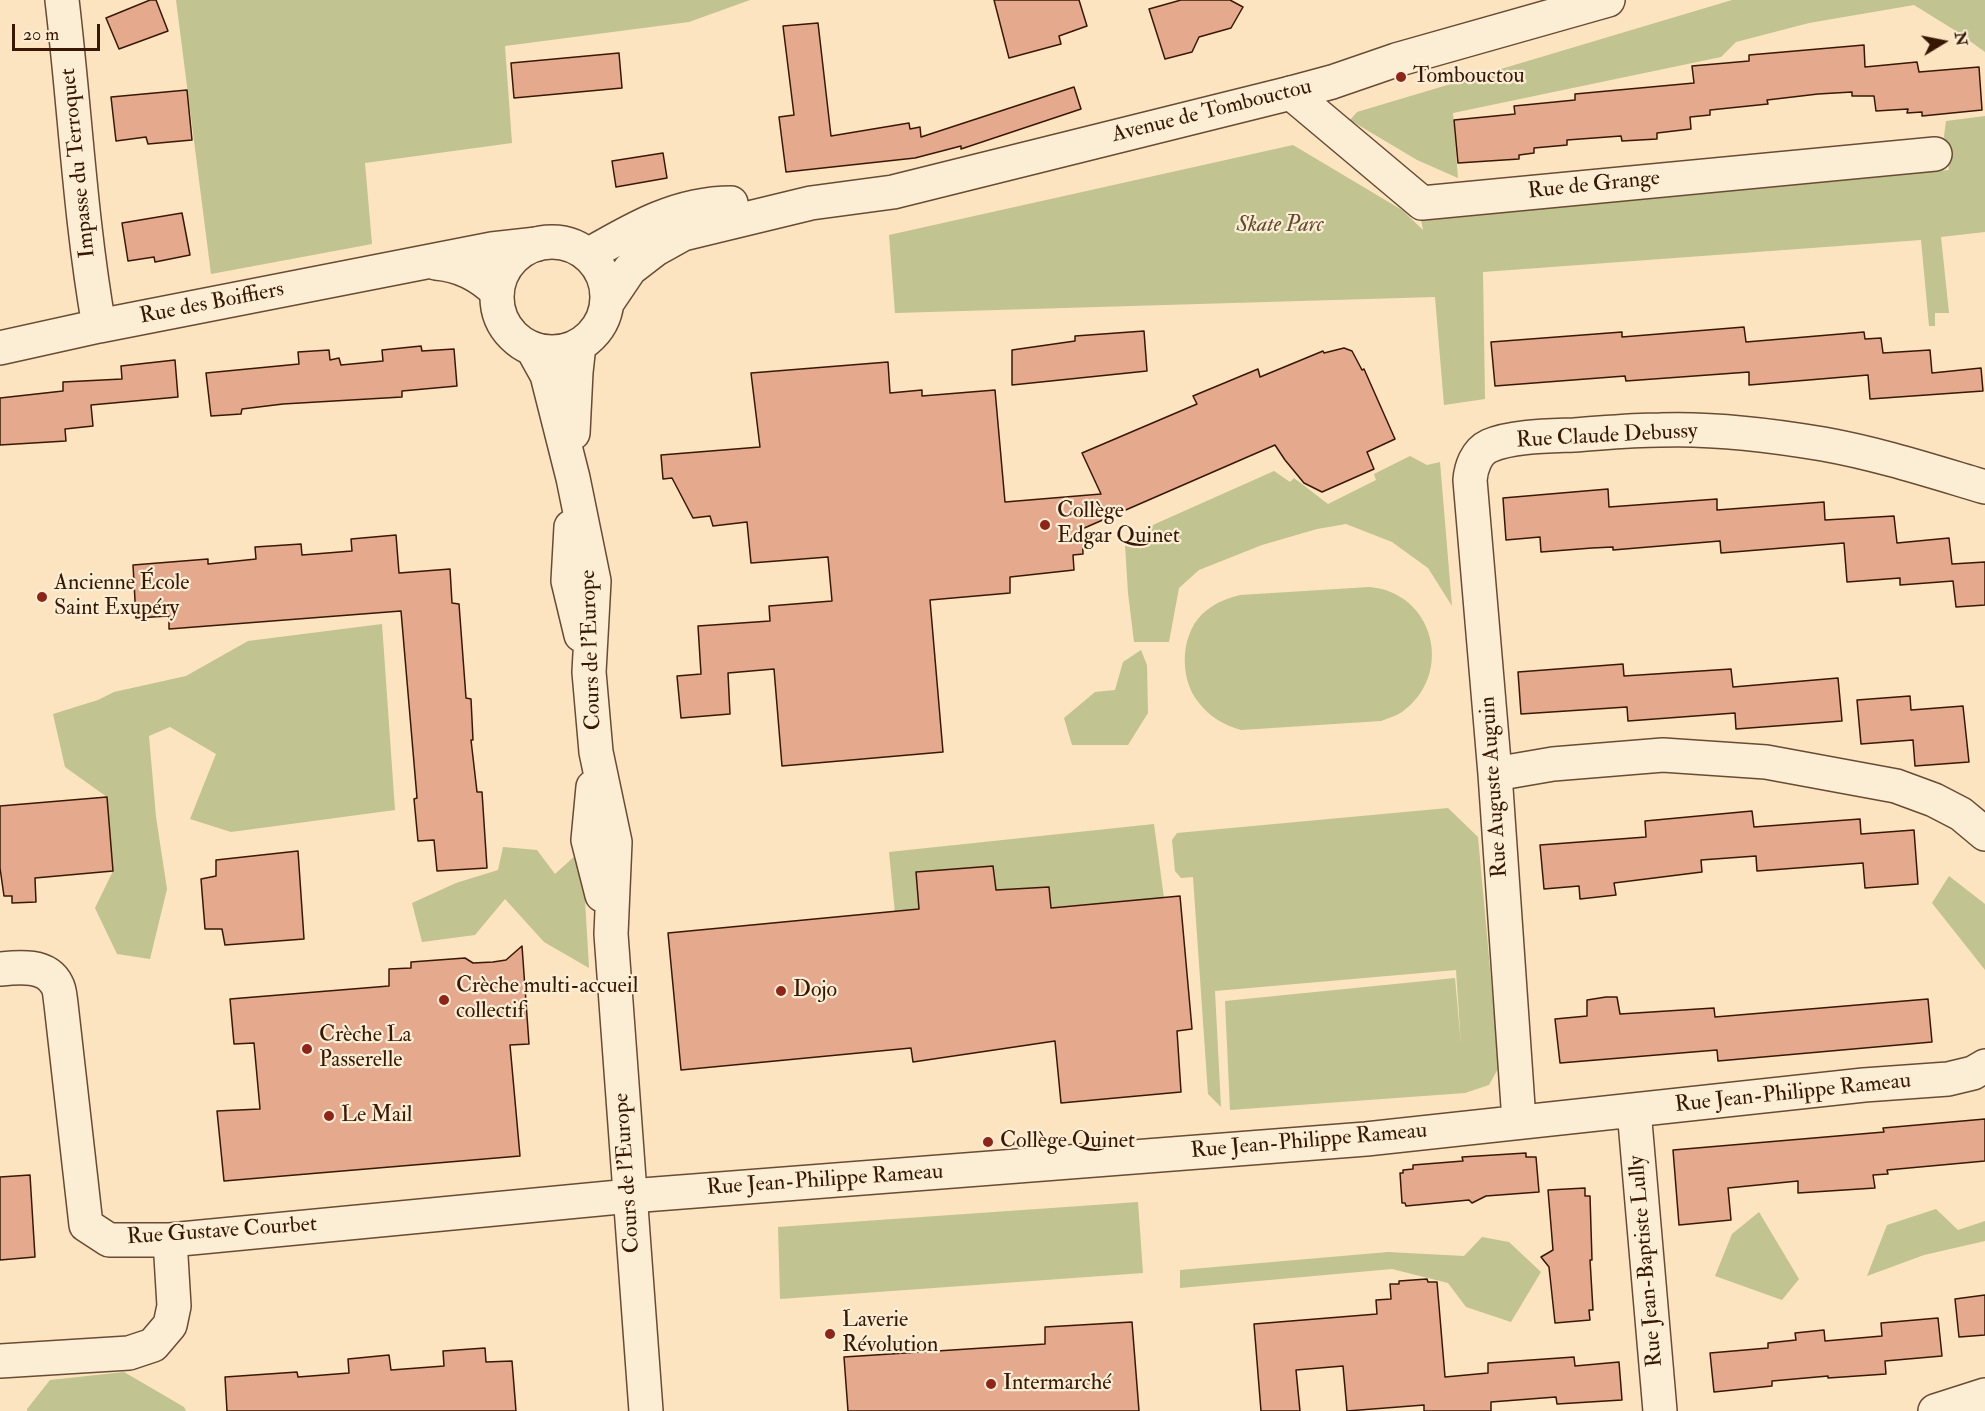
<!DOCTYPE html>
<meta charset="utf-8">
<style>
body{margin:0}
#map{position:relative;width:1985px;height:1411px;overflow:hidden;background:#fbe4bf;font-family:"IM FELL Double Pica",serif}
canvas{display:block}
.north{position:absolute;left:1913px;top:12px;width:60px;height:60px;-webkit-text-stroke:4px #fcedd5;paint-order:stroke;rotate:80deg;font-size:16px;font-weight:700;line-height:24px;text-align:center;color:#381805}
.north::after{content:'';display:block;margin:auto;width:21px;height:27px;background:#381805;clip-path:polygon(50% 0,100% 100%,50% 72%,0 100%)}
.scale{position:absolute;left:12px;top:24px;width:88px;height:27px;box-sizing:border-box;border:3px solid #381805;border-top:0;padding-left:8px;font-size:18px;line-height:21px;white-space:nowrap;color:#381805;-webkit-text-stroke:4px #fcedd5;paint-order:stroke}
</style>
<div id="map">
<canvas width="1985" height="1411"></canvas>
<div class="north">N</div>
<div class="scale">20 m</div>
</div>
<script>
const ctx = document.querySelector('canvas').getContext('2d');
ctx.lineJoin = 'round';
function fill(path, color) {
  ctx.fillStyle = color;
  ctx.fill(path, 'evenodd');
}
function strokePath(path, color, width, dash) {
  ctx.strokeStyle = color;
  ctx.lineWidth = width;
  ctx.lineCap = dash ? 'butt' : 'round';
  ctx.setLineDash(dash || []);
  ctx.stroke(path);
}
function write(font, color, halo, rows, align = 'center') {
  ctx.font = font + ' "IM FELL Double Pica",serif';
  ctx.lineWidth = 4.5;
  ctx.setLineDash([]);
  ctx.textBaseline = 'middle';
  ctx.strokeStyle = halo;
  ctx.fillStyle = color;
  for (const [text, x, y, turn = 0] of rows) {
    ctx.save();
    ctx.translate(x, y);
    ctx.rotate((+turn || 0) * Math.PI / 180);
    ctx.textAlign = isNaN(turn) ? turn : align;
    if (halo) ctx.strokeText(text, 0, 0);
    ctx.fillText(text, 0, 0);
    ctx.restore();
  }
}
const green = new Path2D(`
 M 176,0 L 750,0 L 689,22 L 505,46 L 512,143 L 365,163 L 372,244 L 211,274 Z
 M 1732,0 L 1985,0 L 1985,52 L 1956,31 L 1914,5 L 1809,23 L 1736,42 L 1721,57 L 1453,113 L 1458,178 L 1417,160 L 1350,120 L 1357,112 Z
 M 1985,116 L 1985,232 L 1941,237 L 1949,313 L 1935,313 L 1935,326 L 1929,326 L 1921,240 L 1483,272 L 1485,399 L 1444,405 L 1435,297 L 895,313 L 889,235 L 1293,145 L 1402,210 L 1423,230 L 1419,208 L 1949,170 L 1944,136 L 1946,121 Z
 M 1410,456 L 1427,465 L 1440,462 L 1452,606 L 1428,568 L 1392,542 L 1346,524 L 1317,529 L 1262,545 L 1199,570 L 1179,588 L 1169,642 L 1134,642 L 1128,593 L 1125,545 L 1155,524 L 1274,471 L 1290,482 L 1294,478 L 1328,504 L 1376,480 L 1374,474 Z
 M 1369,587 C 1434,592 1455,674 1402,712 C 1396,716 1388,718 1381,721 L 1241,730 C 1224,725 1210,717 1199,703 C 1178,678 1180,630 1207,610 C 1217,602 1228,598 1240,595 Z
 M 382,624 L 395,810 L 231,832 L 190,819 L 216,754 L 170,727 L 149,736 L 156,817 L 167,889 L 150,959 L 117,954 L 95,908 L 113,871 L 107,797 L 65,767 L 53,714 L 98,700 L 114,692 L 186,676 L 248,641 Z
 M 1141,650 L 1147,665 L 1148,713 L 1128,745 L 1072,745 L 1064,718 L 1095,692 L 1115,690 L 1123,662 Z
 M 1448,808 L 1478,837 L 1499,1067 L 1489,1085 L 1465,1093 L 1230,1110 L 1225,1001 L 1455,978 L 1461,1045 L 1456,970 L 1215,991 L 1221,1107 L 1208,1094 L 1193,877 L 1181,878 L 1175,871 L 1172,840 L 1177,833 Z
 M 1154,824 L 1164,898 L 1051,908 L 1049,887 L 996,890 L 993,866 L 917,872 L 926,1011 L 905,1015 L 889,852 Z
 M 503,847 L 537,850 L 555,874 L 576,855 L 584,883 L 589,968 L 544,942 L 505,899 L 475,935 L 422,942 L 412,903 L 456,883 L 498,870 Z
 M 1949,876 L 1985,904 L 1985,970 L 1932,903 Z
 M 1138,1202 L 1143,1273 L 780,1299 L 778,1227 Z
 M 1936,1209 L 1958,1230 L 1985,1221 L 1985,1241 L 1924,1255 L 1867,1276 L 1887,1225 Z
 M 1759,1212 L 1799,1279 L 1782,1300 L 1715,1276 L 1732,1234 Z
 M 1482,1237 L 1509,1242 L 1541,1272 L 1511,1322 L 1466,1307 L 1448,1283 L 1392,1269 L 1180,1288 L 1180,1270 L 1388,1252 L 1464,1256 Z
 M 124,1372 L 184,1407 L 186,1411 L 27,1411 L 27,1409 L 50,1380 Z`);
const building = new Path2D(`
 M 150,0 L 156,0 L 168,31 L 119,49 L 106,18 Z
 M 994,0 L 1079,0 L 1087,26 L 1059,36 L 1061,44 L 1009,58 Z
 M 1181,0 L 1230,0 L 1243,7 L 1231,28 L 1199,37 L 1192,52 L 1165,59 L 1149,9 Z
 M 818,23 L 831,136 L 909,123 L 910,129 L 920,127 L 921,137 L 1074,87 L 1081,109 L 961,149 L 961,146 L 915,158 L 786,172 L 779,117 L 794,115 L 783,26 Z
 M 1864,45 L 1865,67 L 1917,62 L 1919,72 L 1979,67 L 1982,110 L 1922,116 L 1922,112 L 1907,113 L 1908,109 L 1876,111 L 1874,96 L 1852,96 L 1852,92 L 1818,94 L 1767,100 L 1768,104 L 1710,110 L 1710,115 L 1690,117 L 1691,129 L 1657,133 L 1657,139 L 1622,141 L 1621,136 L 1567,140 L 1567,145 L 1534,148 L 1534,153 L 1519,155 L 1519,159 L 1458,163 L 1454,120 L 1515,114 L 1514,106 L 1575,100 L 1575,94 L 1694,83 L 1692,66 L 1749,61 L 1749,55 Z
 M 619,53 L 622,88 L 514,98 L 511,63 Z
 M 187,90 L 192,140 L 148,144 L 146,137 L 116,141 L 111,97 Z
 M 663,153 L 667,178 L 616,187 L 612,161 Z
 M 182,213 L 190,255 L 155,262 L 154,257 L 128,261 L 122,223 Z
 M 1744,327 L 1746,342 L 1864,332 L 1865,339 L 1881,338 L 1883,353 L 1930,350 L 1932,373 L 1981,368 L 1983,391 L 1870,399 L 1868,375 L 1749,385 L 1749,372 L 1626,381 L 1625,376 L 1495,386 L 1491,342 L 1622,332 L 1622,337 Z
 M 1144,331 L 1147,371 L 1012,385 L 1012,350 L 1075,341 L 1075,336 Z
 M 421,346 L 422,351 L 454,349 L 457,386 L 402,391 L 402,397 L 283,404 L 242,409 L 241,414 L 211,416 L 206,373 L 299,364 L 298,352 L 329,350 L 330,360 L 339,358 L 341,365 L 383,361 L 382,350 Z
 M 1344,348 L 1352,351 L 1362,370 L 1364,369 L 1395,439 L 1367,452 L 1374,469 L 1322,492 L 1304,483 L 1285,460 L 1275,445 L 1082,529 L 1083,554 L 1073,555 L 1074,570 L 1010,577 L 1010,593 L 930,600 L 943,752 L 782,766 L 774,669 L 728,673 L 730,714 L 681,718 L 677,676 L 701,674 L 698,626 L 770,621 L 769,606 L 832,601 L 828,557 L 751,563 L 747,522 L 713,526 L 710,516 L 693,518 L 672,478 L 663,479 L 661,455 L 760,447 L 751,373 L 888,362 L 890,393 L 922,390 L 922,396 L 995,390 L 1005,502 L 1101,494 L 1082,453 L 1197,404 L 1193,396 L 1258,369 L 1260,377 L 1323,351 L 1324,353 Z
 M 175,360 L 178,397 L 91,405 L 93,426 L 65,429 L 66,441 L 0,445 L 0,398 L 63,391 L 63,382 L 122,379 L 121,366 Z
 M 1608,489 L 1609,507 L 1717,499 L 1717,510 L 1824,502 L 1825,520 L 1894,516 L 1897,543 L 1949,538 L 1952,564 L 1985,562 L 1985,605 L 1956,607 L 1953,581 L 1900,585 L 1900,578 L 1847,582 L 1844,543 L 1721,553 L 1720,541 L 1613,550 L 1613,547 L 1592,548 L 1541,552 L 1540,537 L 1506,540 L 1503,498 Z
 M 396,535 L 399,573 L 450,569 L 452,603 L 459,604 L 466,698 L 471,699 L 473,740 L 471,740 L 477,792 L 482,792 L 487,868 L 437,871 L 434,840 L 418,841 L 414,799 L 417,798 L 401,611 L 169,629 L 169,616 L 136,618 L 133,565 L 208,559 L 208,564 L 256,559 L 255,547 L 301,544 L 302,555 L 352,551 L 351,539 Z
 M 1623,664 L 1624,676 L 1731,669 L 1733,687 L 1838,678 L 1842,721 L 1736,729 L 1735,713 L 1628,721 L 1627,707 L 1521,714 L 1518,672 Z
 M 1910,696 L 1911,710 L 1963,706 L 1969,762 L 1915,766 L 1913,740 L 1861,744 L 1857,700 Z
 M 107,797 L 113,871 L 35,878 L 36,902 L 12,903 L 12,896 L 4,896 L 0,868 L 0,806 Z
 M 1752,811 L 1754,827 L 1860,819 L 1861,834 L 1914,830 L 1918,884 L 1865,888 L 1863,863 L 1757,871 L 1756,856 L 1701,860 L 1702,872 L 1614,883 L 1616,895 L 1580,899 L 1579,886 L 1544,889 L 1540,845 L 1646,837 L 1645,821 Z
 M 298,851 L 304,939 L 225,945 L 222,929 L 205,929 L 201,879 L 216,876 L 216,860 Z
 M 993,866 L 996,890 L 1049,887 L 1051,908 L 1180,896 L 1192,1029 L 1177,1031 L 1181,1092 L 1061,1103 L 1055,1041 L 913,1062 L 911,1048 L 681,1070 L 668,933 L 919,909 L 916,872 Z
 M 522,946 L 529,1044 L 510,1045 L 520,1156 L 224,1181 L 217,1111 L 260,1109 L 254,1043 L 234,1044 L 230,999 L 389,986 L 389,969 L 411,968 L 411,962 L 465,958 L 473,963 L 493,962 L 506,960 Z
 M 1606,997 L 1617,997 L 1620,1014 L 1714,1008 L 1715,1017 L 1928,999 L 1932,1042 L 1718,1061 L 1717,1050 L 1560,1063 L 1555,1019 L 1587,1016 L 1587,1000 Z
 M 1985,1119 L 1985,1161 L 1887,1170 L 1888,1174 L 1873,1175 L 1875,1188 L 1798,1193 L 1798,1181 L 1728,1188 L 1731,1220 L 1679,1225 L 1673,1150 L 1884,1132 L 1883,1128 Z
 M 1526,1153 L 1526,1157 L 1536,1157 L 1539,1192 L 1486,1196 L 1472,1203 L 1469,1200 L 1406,1206 L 1405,1203 L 1402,1203 L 1400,1173 L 1403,1173 L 1403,1170 L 1413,1169 L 1413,1165 L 1463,1161 L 1462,1157 Z
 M 30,1175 L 35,1257 L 0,1260 L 0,1177 Z
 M 1585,1188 L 1585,1196 L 1590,1196 L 1592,1260 L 1590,1260 L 1593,1310 L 1589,1310 L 1590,1320 L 1555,1323 L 1549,1267 L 1541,1257 L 1553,1250 L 1548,1190 Z
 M 1427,1279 L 1428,1282 L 1437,1282 L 1445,1377 L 1488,1373 L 1488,1363 L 1574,1357 L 1575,1366 L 1619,1362 L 1622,1400 L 1557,1404 L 1556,1397 L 1491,1402 L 1491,1411 L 1424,1411 L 1424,1405 L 1347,1411 L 1343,1366 L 1296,1370 L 1300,1411 L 1261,1411 L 1254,1324 L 1377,1314 L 1376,1300 L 1391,1299 L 1390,1284 L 1399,1284 L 1399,1281 Z
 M 1985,1295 L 1985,1335 L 1959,1337 L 1955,1299 Z
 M 1938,1318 L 1942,1356 L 1885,1361 L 1886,1374 L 1828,1378 L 1828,1376 L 1772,1381 L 1772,1386 L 1714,1392 L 1710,1353 L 1768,1348 L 1768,1343 L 1796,1340 L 1795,1333 L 1824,1330 L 1825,1341 L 1882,1336 L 1881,1323 Z
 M 1132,1322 L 1139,1411 L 848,1411 L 844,1357 L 1045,1344 L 1045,1327 Z
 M 485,1348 L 486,1362 L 512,1361 L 516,1411 L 227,1411 L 225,1377 L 297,1372 L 298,1377 L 349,1373 L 348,1359 L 389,1355 L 391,1370 L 444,1366 L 443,1351 Z`);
const minor = new Path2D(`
 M 62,0 C 75,109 80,218 99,326
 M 1291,93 L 1422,203 L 1935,154
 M 436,263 C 461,265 480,275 497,292
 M 0,348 L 99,326 L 492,249 L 537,244
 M 1495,774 L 1553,764 L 1663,755 L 1766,762 L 1896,786 L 1934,800 L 1961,814 L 1985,834
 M 0,969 C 19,967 47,964 57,985 C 60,990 60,998 61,1004 L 86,1225 L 109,1240 L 170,1240 L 630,1196 L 1366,1139 L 1864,1085 L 1948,1079 L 1973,1073 L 1985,1066
 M 1634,1110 L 1660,1411
 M 1519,1121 L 1495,774 L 1470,480 C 1471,468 1476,452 1489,446 C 1512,436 1549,436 1574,435 C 1603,433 1631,430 1660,430 C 1714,428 1770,435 1823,444 C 1879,454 1931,471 1985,487
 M 0,1361 L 129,1353 L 153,1345 L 170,1325 L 174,1306 L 170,1240
 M 1935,1411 L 1985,1395`);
const tertiary = new Path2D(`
 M497 297a55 55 0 1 1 110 0a55 55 0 1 1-110 0Z
 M 588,255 C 633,229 677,203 731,203
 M 607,303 L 630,269 L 656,249 L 683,234 L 811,203 L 893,192 L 1291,93 L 1332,82 L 1396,60 L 1608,0
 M 532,348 L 547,375 L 573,478 L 594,581 L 589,672 L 596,752 L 615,842 L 611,934 L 646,1411
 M 573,433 L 576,372 L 579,345
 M 571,527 L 568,581 L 581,635
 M 593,787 L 588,840 L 602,895`);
const markers = [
 [1401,77,6,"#8f2418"],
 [1045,525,6,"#8f2418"],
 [42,597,6,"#8f2418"],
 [781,991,6,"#8f2418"],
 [444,1000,6,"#8f2418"],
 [307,1049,6,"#8f2418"],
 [329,1116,6,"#8f2418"],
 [988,1142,6,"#8f2418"],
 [830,1334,6,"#8f2418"],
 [991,1384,6,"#8f2418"]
];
const poiNames = [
 ["Tombouctou",1413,77],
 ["Collège",1057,512],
 ["Edgar Quinet",1057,537],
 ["Ancienne École",54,584],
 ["Saint Exupéry",54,609],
 ["Crèche multi-accueil",456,987],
 ["collectif",456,1012],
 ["Dojo",793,991],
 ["Crèche La",319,1036],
 ["Passerelle",319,1061],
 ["Le Mail",341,1116],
 ["Collège Quinet",1000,1142],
 ["Laverie",842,1321],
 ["Révolution",842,1346],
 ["Intermarché",1003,1384]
];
const streetNames = [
 ["Avenue de Tombouctou",1212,112,-14],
 ["Impasse du Terroquet",79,163,-96],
 ["Rue de Grange",1594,186,-6],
 ["Rue des Boiffiers",212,304,-11],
 ["Rue Claude Debussy",1607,437,-3],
 ["Cours de l'Europe",592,650,-92],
 ["Rue Auguste Auguin",1495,787,-94],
 ["Rue Jean-Philippe Rameau",1793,1094,-6],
 ["Rue Jean-Philippe Rameau",1309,1142,-5],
 ["Cours de l'Europe",628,1173,-94],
 ["Rue Jean-Philippe Rameau",825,1181,-4],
 ["Rue Gustave Courbet",222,1232,-4],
 ["Rue Jean-Baptiste Lully",1647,1261,-95]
];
const parkNames = [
 ["Skate Parc",1280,226]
];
fill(green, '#c1c390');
fill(building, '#e5a98e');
strokePath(building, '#381805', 1.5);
strokePath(minor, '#694b34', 36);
strokePath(tertiary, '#694b34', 36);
strokePath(minor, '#fcedd5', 33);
strokePath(tertiary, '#fcedd5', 33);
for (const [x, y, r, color] of markers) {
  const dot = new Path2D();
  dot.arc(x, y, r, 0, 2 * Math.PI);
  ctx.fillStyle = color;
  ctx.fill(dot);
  strokePath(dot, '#fcedd5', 2);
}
write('22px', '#381805', '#fcedd5', poiNames, 'left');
write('22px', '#381805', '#fcedd5', streetNames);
write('italic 22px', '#614b2f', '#fcedd5', parkNames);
</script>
